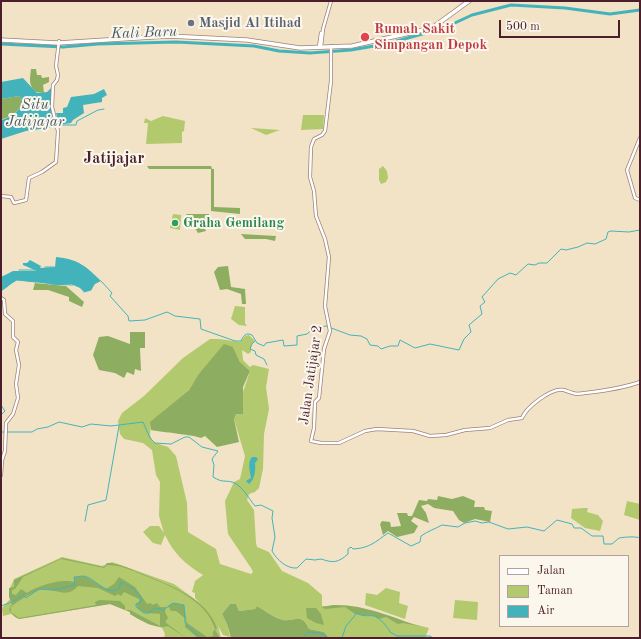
<!DOCTYPE html>
<style>
body{margin:0}
#map{position:relative;width:641px;height:639px;overflow:hidden;background:#f2e3c6;font-family:"Old Standard TT",serif}
canvas{display:block}
.frame{position:absolute;inset:0;border:2px solid #4a1f2b;pointer-events:none}
.legend{position:absolute;left:499px;top:555px;width:130px;height:72px;box-sizing:border-box;background:#fbf7ec;border:1px solid #b4a19f;margin:0;padding:5px 7px;list-style:none;font-size:12px;color:#4a1f2b}
.legend li{display:flex;align-items:center;gap:8px;height:20px}
.legend b{width:20px;border:1px solid #b4a19f}
.scale{position:absolute;left:499px;top:20px;width:121px;height:18px;box-sizing:border-box;border:2px solid #4a1f2b;border-top:0;padding-left:5px;font-size:12px;line-height:14px;white-space:nowrap;color:#4a1f2b;-webkit-text-stroke:3px #fbf7ec;paint-order:stroke}
</style>
<div id="map">
<canvas width="641" height="639"></canvas>
<div class="frame"></div>
<ul class="legend">
<li><b style="height:5px;background:#fff"></b>Jalan</li>
<li><b style="height:11px;background:#b2c96e"></b>Taman</li>
<li><b style="height:11px;background:#43b3bb"></b>Air</li>
</ul>
<div class="scale">500 m</div>
</div>
<script>
const ctx = document.querySelector('canvas').getContext('2d');
ctx.lineJoin = 'round';
function fill(path, color) {
  ctx.fillStyle = color;
  ctx.fill(path, 'evenodd');
}
function strokePath(path, color, width, dash) {
  ctx.strokeStyle = color;
  ctx.lineWidth = width;
  ctx.lineCap = dash ? 'butt' : 'round';
  ctx.setLineDash(dash || []);
  ctx.stroke(path);
}
function write(font, color, halo, rows, align = 'center') {
  ctx.font = font + ' "Old Standard TT",serif';
  ctx.lineWidth = 4;
  ctx.setLineDash([]);
  ctx.textBaseline = 'middle';
  ctx.strokeStyle = halo;
  ctx.fillStyle = color;
  for (const [text, x, y, turn = 0] of rows) {
    ctx.save();
    ctx.translate(x, y);
    ctx.rotate((+turn || 0) * Math.PI / 180);
    ctx.textAlign = isNaN(turn) ? turn : align;
    if (halo) ctx.strokeText(text, 0, 0);
    ctx.fillText(text, 0, 0);
    ctx.restore();
  }
}
const green = new Path2D(`
 M 303,115 L 324,115 L 323,129 L 301,130 Z
 M 163,116 L 185,121 L 184,131 L 182,132 L 182,143 L 146,144 L 148,123 L 144,123 L 145,118 L 151,121 Z
 M 251,128 L 280,130 L 266,135 Z
 M 383,166 L 387,171 L 388,178 L 386,182 L 381,184 L 379,180 L 379,169 Z
 M 173,214 L 181,215 L 180,230 L 170,228 Z
 M 235,306 L 245,307 L 245,323 L 247,326 L 239,325 L 231,319 Z
 M 249,335 L 255,341 L 251,345 L 251,352 L 248,354 L 242,350 L 243,360 L 250,367 L 253,365 L 269,369 L 266,387 L 269,409 L 264,434 L 263,469 L 259,488 L 255,492 L 249,494 L 247,500 L 254,510 L 256,543 L 257,547 L 269,552 L 282,571 L 308,583 L 322,595 L 322,606 L 349,606 L 358,613 L 386,617 L 429,628 L 425,638 L 329,638 L 324,632 L 309,629 C 303,612 295,622 283,620 C 274,618 264,610 257,606 L 255,609 L 239,611 L 236,604 L 230,604 L 222,614 L 227,624 L 230,637 L 223,635 L 218,626 L 221,638 L 164,638 L 165,634 L 162,628 L 141,620 L 130,614 L 130,612 L 110,604 L 19,619 L 11,614 L 3,616 L 2,608 L 11,598 L 9,590 L 14,579 L 62,557 L 102,566 L 112,562 L 174,584 L 200,603 L 195,598 L 195,593 L 192,592 L 195,581 L 203,575 C 185,564 174,554 165,535 L 161,545 L 153,543 L 143,532 L 150,526 L 159,526 L 164,533 L 159,516 L 160,482 L 156,475 L 152,450 L 143,443 L 124,439 L 120,434 L 118,421 L 122,413 L 144,396 L 183,358 L 210,339 L 219,339 L 240,342 L 245,336 ZM 233,347 L 240,362 L 250,371 L 234,419 L 245,456 L 240,479 L 234,482 L 225,501 L 228,534 L 251,568 L 253,572 L 251,574 L 220,564 L 216,549 L 188,532 L 187,503 L 176,456 L 168,447 L 153,442 L 150,435 L 151,422 L 189,390 L 198,375 Z
 M 627,501 L 640,504 L 640,520 L 624,515 Z
 M 583,508 L 588,508 L 587,512 L 598,515 L 603,521 L 600,531 L 585,528 L 571,518 L 572,509 Z
 M 386,588 L 400,592 L 399,603 L 408,606 L 405,619 L 365,605 L 366,593 L 377,595 Z
 M 455,600 L 478,602 L 477,620 L 453,618 Z`);
const forest = new Path2D(`
 M 31,69 L 36,69 L 37,75 L 41,75 L 42,78 L 49,77 L 49,82 L 43,85 L 44,93 L 36,92 C 28,85 30,79 31,69 Z
 M 19,96 L 23,101 C 21,109 10,119 1,119 L 1,99 Z
 M 147,166 L 211,166 L 212,169 L 214,169 L 214,207 L 240,208 L 240,214 L 211,211 L 211,169 L 149,169 Z
 M 186,214 L 209,214 L 209,227 L 205,229 L 206,231 L 198,233 Z
 M 241,234 L 276,236 L 275,241 L 266,239 L 245,239 Z
 M 228,266 L 231,287 L 245,289 L 246,304 L 242,304 L 241,294 L 227,289 L 220,290 L 214,272 L 218,267 Z
 M 35,283 L 66,286 L 84,302 L 82,307 L 69,301 L 69,297 L 48,290 L 33,290 Z
 M 130,332 L 145,332 L 145,348 L 140,348 L 141,371 L 135,369 L 134,375 L 127,372 L 124,378 L 115,373 L 99,370 L 93,355 L 99,337 L 108,336 L 130,344 Z
 M 224,344 L 233,347 L 240,362 L 250,371 L 243,387 L 243,414 L 236,414 L 234,419 L 239,442 L 217,447 L 205,436 L 201,438 C 195,435 161,432 151,430 L 150,422 L 189,390 L 198,375 Z
 M 438,496 L 452,499 L 463,496 L 475,501 L 474,507 L 484,507 L 485,510 L 492,511 L 490,522 L 475,519 L 464,523 L 459,520 L 453,511 L 434,508 L 428,504 L 421,506 L 426,513 L 429,523 L 414,517 L 411,521 L 418,526 L 414,533 L 397,537 L 388,531 L 383,535 L 380,524 L 382,521 L 390,522 L 391,527 L 401,526 L 397,513 L 407,513 L 408,516 L 412,516 L 419,500 L 427,501 L 428,499 L 437,500 Z
 M 62,558 L 104,567 L 107,563 C 120,563 133,570 145,575 C 172,586 206,598 217,628 L 215,630 L 220,638 L 198,638 L 185,627 L 186,619 L 176,611 L 171,611 L 168,606 L 173,603 L 184,605 L 187,623 L 207,637 L 213,636 L 213,632 L 215,629 C 206,599 170,586 143,575 C 132,570 120,565 107,565 L 104,568 L 61,559 L 23,577 L 15,589 L 12,590 L 12,594 L 16,595 L 21,589 L 27,593 C 36,586 63,578 74,582 L 74,577 L 85,576 L 106,589 L 114,584 L 119,577 L 135,587 L 147,604 L 151,603 L 152,605 L 157,603 L 160,607 L 166,607 L 165,612 L 168,618 L 165,622 L 186,638 L 168,626 C 155,630 140,620 130,614 L 130,612 L 110,604 L 19,619 L 15,617 L 9,610 L 12,604 L 9,597 L 9,588 L 14,587 L 14,580 ZM 78,586 L 98,588 L 115,596 L 118,594 L 121,596 L 124,592 L 139,599 L 139,602 L 136,604 C 139,615 152,613 160,614 L 160,626 L 130,610 L 125,610 L 125,606 L 120,601 L 99,600 L 95,602 L 96,605 L 19,618 L 11,612 L 11,607 C 14,603 39,588 43,589 C 56,589 67,599 78,586 Z
 M 230,604 L 236,604 L 239,611 L 255,609 L 257,606 C 264,610 274,618 283,620 C 295,622 302,612 309,629 L 324,632 L 329,638 L 231,638 L 227,624 L 222,614 Z
 M 333,605 C 364,604 391,617 419,626 L 403,623 L 398,624 L 386,617 L 378,619 L 375,616 L 355,614 L 345,607 L 325,609 L 322,607 Z
 M 306,608 L 316,608 L 321,614 L 324,625 L 316,623 L 307,618 Z`);
const water = new Path2D(`
 M 23,78 L 37,93 L 47,92 L 52,87 L 51,110 L 55,127 L 26,131 L 1,139 L 1,120 C 10,118 21,110 23,101 L 19,96 L 1,99 L 1,82 Z
 M 104,89 L 107,95 L 102,98 L 102,102 L 83,105 L 84,113 L 73,120 L 71,123 L 59,125 L 56,113 L 63,113 L 63,108 L 67,107 L 71,97 L 94,94 Z
 M 56,257 C 78,259 86,266 101,281 L 95,284 L 91,290 L 84,292 L 80,288 L 71,284 L 58,285 L 17,280 L 1,291 L 1,277 L 13,271 L 37,271 L 23,265 L 23,263 L 27,263 L 30,260 L 41,266 L 40,268 L 55,267 Z
 M 252,457 L 256,457 L 258,459 L 255,463 C 256,471 254,480 249,484 L 246,481 L 251,478 C 250,471 247,463 252,457 Z`);
const stream = new Path2D(`
 M 55,127 L 61,125 L 76,125 L 77,121 L 98,110 L 104,109
 M 45,267 L 54,267
 M 19,270 L 39,270
 M 39,281 L 47,283
 M 101,281 L 112,293 L 110,296 L 128,316 L 129,321 L 145,320 L 167,312 L 175,316 L 200,319 L 201,329 L 235,341 L 241,341 C 243,336 246,332 252,335 L 257,343 L 264,346 L 266,343 L 283,340 L 284,346 L 297,345 L 297,336 L 307,334 L 314,328 L 326,326 L 350,335 L 361,336 L 367,339 L 370,345 L 378,346 L 381,349 L 390,346 L 398,346 L 400,340 L 415,348 L 430,344 L 459,350 L 464,339 L 471,332 L 469,325 L 482,314 L 480,306 L 485,302 L 482,297 L 498,279 L 510,273 L 516,275 L 528,264 L 535,265 L 539,263 L 547,263 L 561,249 L 566,250 L 578,247 L 587,243 L 595,244 L 606,239 L 608,232 L 611,231 L 629,232 L 640,230
 M 12,282 L 17,280 L 36,282
 M 51,284 L 73,285
 M 1,291 L 8,286
 M 84,292 L 91,290 L 92,288
 M 255,341 L 252,344 L 250,349 L 255,351 L 256,355 L 264,359 L 267,365
 M 1,405 L 5,411 L 1,415
 M 1,432 L 32,432 L 37,429 L 48,427 L 59,422 L 82,427 L 91,424 L 111,426 L 143,422 L 150,438 L 155,443 L 171,444 L 185,437 L 189,437 L 202,447 L 218,451 L 212,459 L 214,465 L 213,477 C 223,483 224,480 232,482 C 242,485 249,499 255,506 L 261,505 L 273,511 L 272,518 L 275,537 L 272,551 C 277,560 287,569 297,568 L 306,559 L 315,560 L 321,559 C 333,563 338,563 348,554 L 348,549 L 351,547 L 353,549 C 370,548 375,542 388,533 L 411,546 L 420,542 L 421,536 C 428,531 435,529 442,525 L 458,527 L 465,523 L 475,521 L 482,523 L 489,522 L 508,529 L 527,527 L 544,531 L 557,520 L 572,524 L 574,528 L 581,528 L 592,536 L 603,536 L 604,544 L 612,544 L 619,538 C 625,537 636,536 640,538
 M 85,521 L 88,505 L 106,500 L 119,426
 M 1,606 L 12,602 L 23,595 L 26,598 L 39,589 L 53,590 L 75,585 L 74,577 C 78,577 83,575 87,577 C 97,581 107,595 119,589 L 121,582 C 130,586 139,591 142,601 L 136,604 L 136,607 L 144,613 L 149,613 L 155,608 L 163,610 L 173,603 L 184,605 L 185,623 L 200,638
 M 302,638 L 309,632 L 320,633 L 328,638
 M 342,638 L 346,626 L 357,613 C 362,617 368,615 374,616 C 379,617 388,627 390,632 L 397,636 L 430,636 L 433,638`);
const river = new Path2D(`
 M 1,44 L 63,47 L 98,44 L 176,42 L 254,46 L 279,51 L 310,53 L 351,50 L 386,44 L 444,28 L 472,15 L 511,5 L 565,8 L 610,14 L 640,10`);
const secondary = new Path2D(`
 M 331,46 L 331,81 L 325,131 L 322,135 L 314,139 L 311,147 L 310,177 L 314,191 L 316,216 L 325,239 L 329,257 L 325,306 L 330,331 L 324,349 L 319,398 L 315,402 L 314,428 L 311,441 L 321,443 L 339,443 L 365,431 L 377,429 L 413,431 L 430,436 L 446,435 L 465,430 L 490,428 L 508,420 L 522,418 C 526,408 551,387 564,390 C 573,393 575,395 585,393 C 603,391 623,388 640,382
 M 319,47 L 321,33
 M 321,47 L 323,29 L 331,1
 M 640,138 L 627,170 L 635,198 L 640,200
 M 1,196 L 11,197 L 14,203 L 26,200 L 29,178 L 42,172 L 56,162 L 58,131 L 52,107 L 53,85 L 57,80 L 58,75 L 56,66 L 59,41
 M 1,298 L 4,300 L 5,314 L 13,321 L 13,337 L 18,342 L 16,350 L 19,365 L 16,384 L 18,398 L 13,414 L 6,423 L 5,451 L 2,460 L 1,475`);
const highway = new Path2D(`
 M 1,40 L 58,43 L 169,36 L 247,40 L 300,48 L 352,46 L 432,28 L 469,1`);
const markers = [
 [191,23,4,"#6b7280"],
 [365,37,5,"#e0444e"],
 [175,223,4,"#2e9e5b"]
];
const worshipNames = [
 ["Masjid Al Itihad",199,23]
];
const healthNames = [
 ["Rumah Sakit",374,29],
 ["Simpangan Depok",374,45]
];
const leisureNames = [
 ["Graha Gemilang",183,223]
];
const streetNames = [
 ["Jalan Jatijajar 2",311,375,-82]
];
const waterNames = [
 ["Kali Baru",144,33,-2],
 ["Situ",35,105],
 ["Jatijajar",35,122]
];
const quarterNames = [
 ["Jatijajar",114,159]
];
fill(green, '#b2c96e');
fill(forest, '#8dad61');
fill(water, '#43b3bb');
strokePath(stream, '#43b3bb', 1);
strokePath(river, '#43b3bb', 3);
strokePath(secondary, '#9e8178', 4);
strokePath(highway, '#9e8178', 5);
strokePath(secondary, '#fff', 2.5);
strokePath(highway, '#fff', 3.5);
for (const [x, y, r, color] of markers) {
  const dot = new Path2D();
  dot.arc(x, y, r, 0, 2 * Math.PI);
  ctx.fillStyle = color;
  ctx.fill(dot);
  strokePath(dot, '#fbf7ec', 1.5);
}
write('bold 14px', '#5b616d', '#fbf7ec', worshipNames, 'left');
write('bold 14px', '#be3a42', '#fbf7ec', healthNames, 'left');
write('bold 14px', '#27864d', '#fbf7ec', leisureNames, 'left');
write('14px', '#4a1f2b', '#fbf7ec', streetNames);
write('italic 15px', '#475a65', '#fbf7ec', waterNames);
write('bold 16px', '#4a1f2b', '#fbf7ec', quarterNames);
</script>
